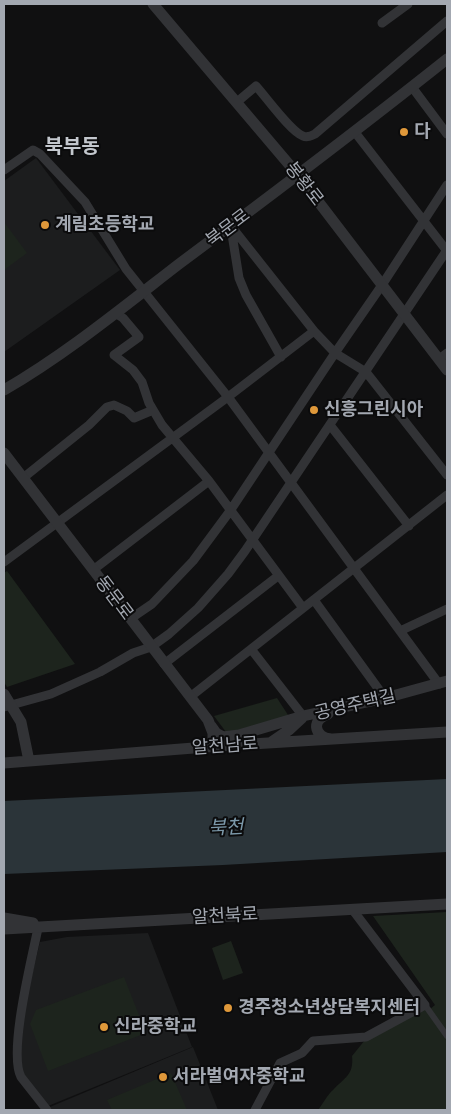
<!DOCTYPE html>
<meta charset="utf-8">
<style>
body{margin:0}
#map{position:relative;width:451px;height:1114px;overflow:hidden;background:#101011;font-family:"Alegreya Sans",sans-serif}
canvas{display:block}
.frame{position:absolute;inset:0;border:5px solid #a3a8b1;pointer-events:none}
</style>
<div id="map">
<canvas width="451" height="1114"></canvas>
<div class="frame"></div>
</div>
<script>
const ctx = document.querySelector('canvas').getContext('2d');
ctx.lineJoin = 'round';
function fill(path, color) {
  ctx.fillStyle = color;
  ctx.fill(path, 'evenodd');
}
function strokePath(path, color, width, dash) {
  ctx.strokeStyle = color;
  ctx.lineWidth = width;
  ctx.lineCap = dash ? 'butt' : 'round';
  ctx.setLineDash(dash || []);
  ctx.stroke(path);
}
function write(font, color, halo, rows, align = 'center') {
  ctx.font = font + ' "Alegreya Sans","Noto Sans KR",sans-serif';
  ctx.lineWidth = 4;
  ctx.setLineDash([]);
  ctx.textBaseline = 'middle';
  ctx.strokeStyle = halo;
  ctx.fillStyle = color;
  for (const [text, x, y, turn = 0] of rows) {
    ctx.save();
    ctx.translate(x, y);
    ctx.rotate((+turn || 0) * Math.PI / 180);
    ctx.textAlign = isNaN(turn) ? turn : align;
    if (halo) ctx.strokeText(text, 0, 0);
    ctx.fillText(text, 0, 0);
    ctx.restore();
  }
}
const built = new Path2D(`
 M 36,158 L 120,270 L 4,352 L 4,181 Z
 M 148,933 L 192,1047 L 48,1106 L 21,1074 L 20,1061 L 24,1008 L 40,942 L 67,937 Z
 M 193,1047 L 218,1110 L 52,1110 L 50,1107 Z`);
const green = new Path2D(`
 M 4,222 L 27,253 L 4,270 Z
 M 7,571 L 75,664 L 7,687 L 4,682 L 4,573 Z
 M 277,698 L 290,718 L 229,736 L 214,716 Z
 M 447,912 L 447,1110 L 318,1110 C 323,1104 327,1095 333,1090 C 345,1077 354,1075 352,1056 L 365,1040 L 422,1010 L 429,1010 L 435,1005 L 373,916 Z
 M 231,941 L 243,973 L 223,980 L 212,948 Z
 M 124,977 L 146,1033 L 48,1071 L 30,1024 L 36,1010 Z
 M 171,1073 L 187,1110 L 112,1110 L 107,1100 Z`);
const water = new Path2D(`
 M 447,779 L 447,852 L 223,865 L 4,874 L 4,801 Z`);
const pedestrian = new Path2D(`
 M 425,1005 L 447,1036`);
const minor = new Path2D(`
 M 382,23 L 408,4
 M 412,87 L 447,134
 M 237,102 L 256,86 C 266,97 291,132 303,136 C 307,138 311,136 315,134 L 447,21
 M 354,131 L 447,251
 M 4,170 L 33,150 L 40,154 L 85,202 L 126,269 L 228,397 L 439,684
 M 231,226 L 314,331 L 335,353 L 366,372 L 447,475
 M 231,228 L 239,278 L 246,295 L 281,357
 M 115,313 L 123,318 L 139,337 L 114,355 L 133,370 L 142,382 L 149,403 L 162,425 L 209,481 L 303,608
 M 439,359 L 447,353
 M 330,425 L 409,526
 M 23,478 L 89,425 L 107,407 L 114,405 L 127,411 L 134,418 L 153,410
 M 4,562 L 228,397 L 314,331
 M 93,570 L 209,481
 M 314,600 L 385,698
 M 130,619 L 152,604 L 193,561 L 230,511 L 335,353 L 382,285 L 447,185
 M 400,631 L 447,609
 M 251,649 L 303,716
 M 164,664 L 278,576
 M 190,697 L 447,495
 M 4,707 L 51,694 L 100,672 L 133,653 L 151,647 L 169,634 L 198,608 L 228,574 L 245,551 L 447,250
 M 38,928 C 32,958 8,1052 21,1077 L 47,1110
 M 255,1110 L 280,1063 L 302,1053 L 313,1041 L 366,1037 L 425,1005 L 352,909`);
const tertiary = new Path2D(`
 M 153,4 L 298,175 L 447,370
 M 4,390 C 66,354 122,308 179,264 C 269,197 359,129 447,59
 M 4,453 L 208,720 L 213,733 L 213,747
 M 4,694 L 21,722 L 29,761
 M 328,714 C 311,720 314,736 330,739
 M 211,726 L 216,733 L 223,737 L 239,735 L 303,716 L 385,698 L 447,681
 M 270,743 L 289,730 L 302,718
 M 4,763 L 219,746 L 447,732
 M 4,918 L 33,923
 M 4,929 L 447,904`);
const markers = [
 [404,132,5,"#df983a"],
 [45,225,5,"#df983a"],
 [314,410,5,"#df983a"],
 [228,1008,5,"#df983a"],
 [104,1027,5,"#df983a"],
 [163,1077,5,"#df983a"]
];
const poiNames = [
 ["다",414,132],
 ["계림초등학교",55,225],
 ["신흥그린시아",324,410],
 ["경주청소년상담복지센터",238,1008],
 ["신라중학교",114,1027],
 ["서라벌여자중학교",173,1077]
];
const streetNames = [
 ["봉황로",304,184,52],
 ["북문로",228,228,-37],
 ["동문로",114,598,53],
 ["공영주택길",355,705,-13],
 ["알천남로",225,746,-4],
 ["알천북로",225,916,-3]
];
const waterNames = [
 ["북천",226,828,-3]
];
const quarterNames = [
 ["북부동",72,147]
];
fill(built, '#1c1d1e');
fill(green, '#1d241d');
fill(water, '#2b3439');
strokePath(pedestrian, '#323336', 6);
strokePath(minor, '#323336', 9);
strokePath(tertiary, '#323336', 11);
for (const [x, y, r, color] of markers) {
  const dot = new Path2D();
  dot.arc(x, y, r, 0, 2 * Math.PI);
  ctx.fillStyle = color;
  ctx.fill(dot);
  strokePath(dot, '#0b0b0c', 2);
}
write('bold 18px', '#a3a8b1', '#0b0b0c', poiNames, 'left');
write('18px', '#a3a8b1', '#0b0b0c', streetNames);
write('italic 19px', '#7c99aa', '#0b0b0c', waterNames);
write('bold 20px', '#c3c7cd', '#0b0b0c', quarterNames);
</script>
